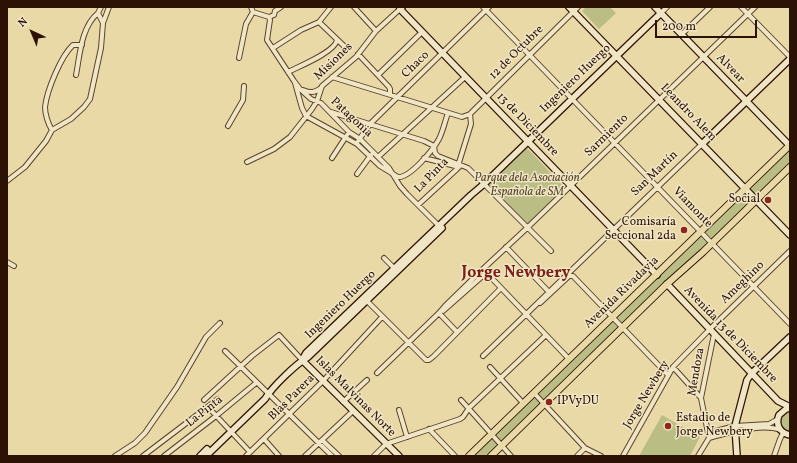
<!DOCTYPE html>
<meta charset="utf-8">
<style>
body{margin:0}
#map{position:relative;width:797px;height:463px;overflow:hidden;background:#e8d9a6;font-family:Vollkorn,serif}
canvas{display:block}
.frame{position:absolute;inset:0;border:8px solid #2c1105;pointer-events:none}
.north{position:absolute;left:12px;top:12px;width:40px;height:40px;-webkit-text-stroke:3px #f0e6c5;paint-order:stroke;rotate:316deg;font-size:11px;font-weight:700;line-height:16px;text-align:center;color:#2c1105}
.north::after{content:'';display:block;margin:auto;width:14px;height:18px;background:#2c1105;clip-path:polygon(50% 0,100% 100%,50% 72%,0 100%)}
.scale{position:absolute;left:655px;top:20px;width:102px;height:18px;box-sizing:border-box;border:2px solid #2c1105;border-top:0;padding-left:5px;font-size:12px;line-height:14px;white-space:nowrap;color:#2c1105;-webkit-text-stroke:3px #f0e6c5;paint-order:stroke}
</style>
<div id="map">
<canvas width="797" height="463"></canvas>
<div class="frame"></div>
<div class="north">N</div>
<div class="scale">200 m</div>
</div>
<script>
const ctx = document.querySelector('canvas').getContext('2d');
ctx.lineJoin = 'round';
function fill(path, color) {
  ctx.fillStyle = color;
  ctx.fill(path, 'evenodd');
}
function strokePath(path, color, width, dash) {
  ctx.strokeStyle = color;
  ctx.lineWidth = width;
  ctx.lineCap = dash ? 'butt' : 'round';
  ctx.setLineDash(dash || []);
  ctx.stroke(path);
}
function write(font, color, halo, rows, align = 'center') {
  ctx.font = font + ' Vollkorn,serif';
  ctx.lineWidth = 3;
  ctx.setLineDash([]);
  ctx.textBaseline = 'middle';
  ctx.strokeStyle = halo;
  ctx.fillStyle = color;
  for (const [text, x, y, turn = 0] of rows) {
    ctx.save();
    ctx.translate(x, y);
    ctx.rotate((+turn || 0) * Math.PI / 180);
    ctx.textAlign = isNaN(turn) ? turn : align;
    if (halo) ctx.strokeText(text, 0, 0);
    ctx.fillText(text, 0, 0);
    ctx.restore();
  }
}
const green = new Path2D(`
 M 586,7 L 610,7 L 616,13 L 599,29 L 582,11 Z
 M 790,145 L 790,167 L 491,456 L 469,456 Z
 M 527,148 L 565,188 L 527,225 L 489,185 Z
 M 790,411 L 790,432 C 778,429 778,415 790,411 Z
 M 662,415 L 700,437 L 690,456 L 639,456 Z`);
const street = new Path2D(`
 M 251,7 L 253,12 L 269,17 L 270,20 L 267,40 L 294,81 L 300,89 L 311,99 L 321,103 L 349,132 L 360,139 L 389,168 L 400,186 L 407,194 L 439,226
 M 354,7 L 376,31
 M 483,7 L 790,324
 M 741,7 L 790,57
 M 661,13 L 667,7
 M 269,17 L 274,15 L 275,11 L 281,7
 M 319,22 L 344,46
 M 103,23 L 109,7
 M 681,35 L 710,7
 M 273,48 L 301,30 L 319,22 L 331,7
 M 358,54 L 389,87 L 390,89 L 390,94
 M 239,58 L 246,24 L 253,12
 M 288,72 C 300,66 335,52 337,40
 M 76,75 C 80,55 81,27 98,13
 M 378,75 L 422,32
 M 332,77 L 462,117 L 470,114 L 578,7
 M 295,83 L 302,108 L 306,116 L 357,144 L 380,166 L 398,177 C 410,178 433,150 439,139 C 443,131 445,121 448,113
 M 303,90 C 311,93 314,93 321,88
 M 331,112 L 424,141 L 434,146 L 435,153 L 438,156 L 468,168 L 551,251
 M 228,126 L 243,100 L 244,86
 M 52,130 C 48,124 45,114 45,107 C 47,90 61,56 73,45 L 82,45
 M 358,141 L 370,124 L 489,7
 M 378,157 L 465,77
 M 332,158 L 349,132
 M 424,158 L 459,167
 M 247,162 L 274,149 L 290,137 L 312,109 L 317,101 L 322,86 L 356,57 L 376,31 L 400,9 L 399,7
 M 357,174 L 371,155
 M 7,181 L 25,167 L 46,141 L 52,130 L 71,119 L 84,107 L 90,99 L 101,48 L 103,23 L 98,13 L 101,7
 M 418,205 L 457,169 L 471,124 L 470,114
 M 506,247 L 548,291
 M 384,258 L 395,269
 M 7,262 L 14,266
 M 483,269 L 569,359
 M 367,301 L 426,360 L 429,360 L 434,356 L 501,288
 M 540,303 L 569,276 L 573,276 L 668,375
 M 443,311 L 486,273
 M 439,313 L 457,332
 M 225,351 L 332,456
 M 483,356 L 702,144
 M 490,367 L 523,403
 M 673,367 L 701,398
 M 377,373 L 439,313 L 445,306 L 483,269 L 527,228 L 755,7
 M 534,393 L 585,448 L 601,456
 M 204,400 L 252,356 L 279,335 L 302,360
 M 461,400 L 511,456
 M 343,402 L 367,380
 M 208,407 L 250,452
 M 399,410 L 407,437
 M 429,429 L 455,456
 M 708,433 L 735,426 L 769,424 L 778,419
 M 709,438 L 701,398 L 714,334
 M 709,438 C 726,433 764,423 780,430
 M 264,439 L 279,456
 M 322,440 L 339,456
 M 115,456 L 135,443 L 145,433 L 177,387 L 206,337 L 220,323
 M 143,456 L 218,399
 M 164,456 L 216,416 L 256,383
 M 246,456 L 323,381 L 382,317
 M 305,456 L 353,411
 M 374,456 L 386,444 L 460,419 L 463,417 L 469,408 L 546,335
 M 577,456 L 585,448
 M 623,456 L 673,367 L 710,329 L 790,251
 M 698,456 L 709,438
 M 774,456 L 780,439 L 783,433`);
const secondary = new Path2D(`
 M 402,7 L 400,9 L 657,275
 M 569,7 L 790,235
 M 655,7 L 790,146
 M 702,144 L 790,59
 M 667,284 L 778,401 L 790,407
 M 302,360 L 306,353 L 471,195 L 484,184 L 661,13
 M 302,360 L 399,456
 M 790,408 L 786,409 L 779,415 C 775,425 780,433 790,435
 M 200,456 L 207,449
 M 206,456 L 265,399 C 272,387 296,364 308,357 L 442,228
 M 737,456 L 735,426 L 747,380 L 752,373 L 790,337`);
const primary = new Path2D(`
 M 469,456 L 790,145
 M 491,456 L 667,284 L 703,252 L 790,167`);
const markers = [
 [768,200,4,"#8f2418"],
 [684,230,4,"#8f2418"],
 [549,402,4,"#8f2418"],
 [668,426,4,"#8f2418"]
];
const streetNames = [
 ["12 de Octubre",517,53,-45],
 ["Misiones",334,62,-44],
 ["Chaco",416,65,-44],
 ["Alvear",730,69,46],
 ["Ingeniero Huergo",576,79,-44],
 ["Leandro Alem",688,113,46],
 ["Patagonia",351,118,43],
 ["13 de Diciembre",527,125,46],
 ["Sarmiento",607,136,-44],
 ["San Martín",655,174,-44],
 ["La Pinta",432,176,-46],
 ["Viamonte",692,208,46],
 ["Ameghino",743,283,-44],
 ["Avenida Rivadavia",622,293,-44],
 ["Ingeniero Huergo",341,305,-44],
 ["Avenida 13 de Diciembre",730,335,46],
 ["Mendoza",697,372,-80],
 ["Jorge Newbery",647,395,-59],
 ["Islas Malvinas Norte",355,397,45],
 ["Blas Parera",292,398,-45],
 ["La Pinta",205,412,-38]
];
const parkNames = [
 ["Parque dela Asociación",527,179],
 ["Española de SM",527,193]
];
const poiNames = [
 ["Social",760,200],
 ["Comisaría",676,223],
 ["Seccional 2da",676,237],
 ["IPVyDU",557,402,"left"],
 ["Estadio de",676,419,"left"],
 ["Jorge Newbery",676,433,"left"]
];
const districtNames = [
 ["Jorge Newbery",516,274]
];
fill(green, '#babe84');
strokePath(street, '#5b432d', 6);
strokePath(secondary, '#2c1105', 8);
strokePath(primary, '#2c1105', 8);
strokePath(street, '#f0e6c5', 4);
strokePath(secondary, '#f0e6c5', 5.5);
strokePath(primary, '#e8d9a6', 6);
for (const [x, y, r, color] of markers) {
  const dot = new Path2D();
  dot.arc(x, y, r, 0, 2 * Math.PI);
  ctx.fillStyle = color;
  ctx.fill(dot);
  strokePath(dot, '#f0e6c5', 1.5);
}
write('12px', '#2c1105', '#f0e6c5', streetNames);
write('italic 12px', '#57452b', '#f0e6c5', parkNames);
write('12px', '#2c1105', '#f0e6c5', poiNames, 'right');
write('bold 16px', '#7a1f14', '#f0e6c5', districtNames);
</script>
